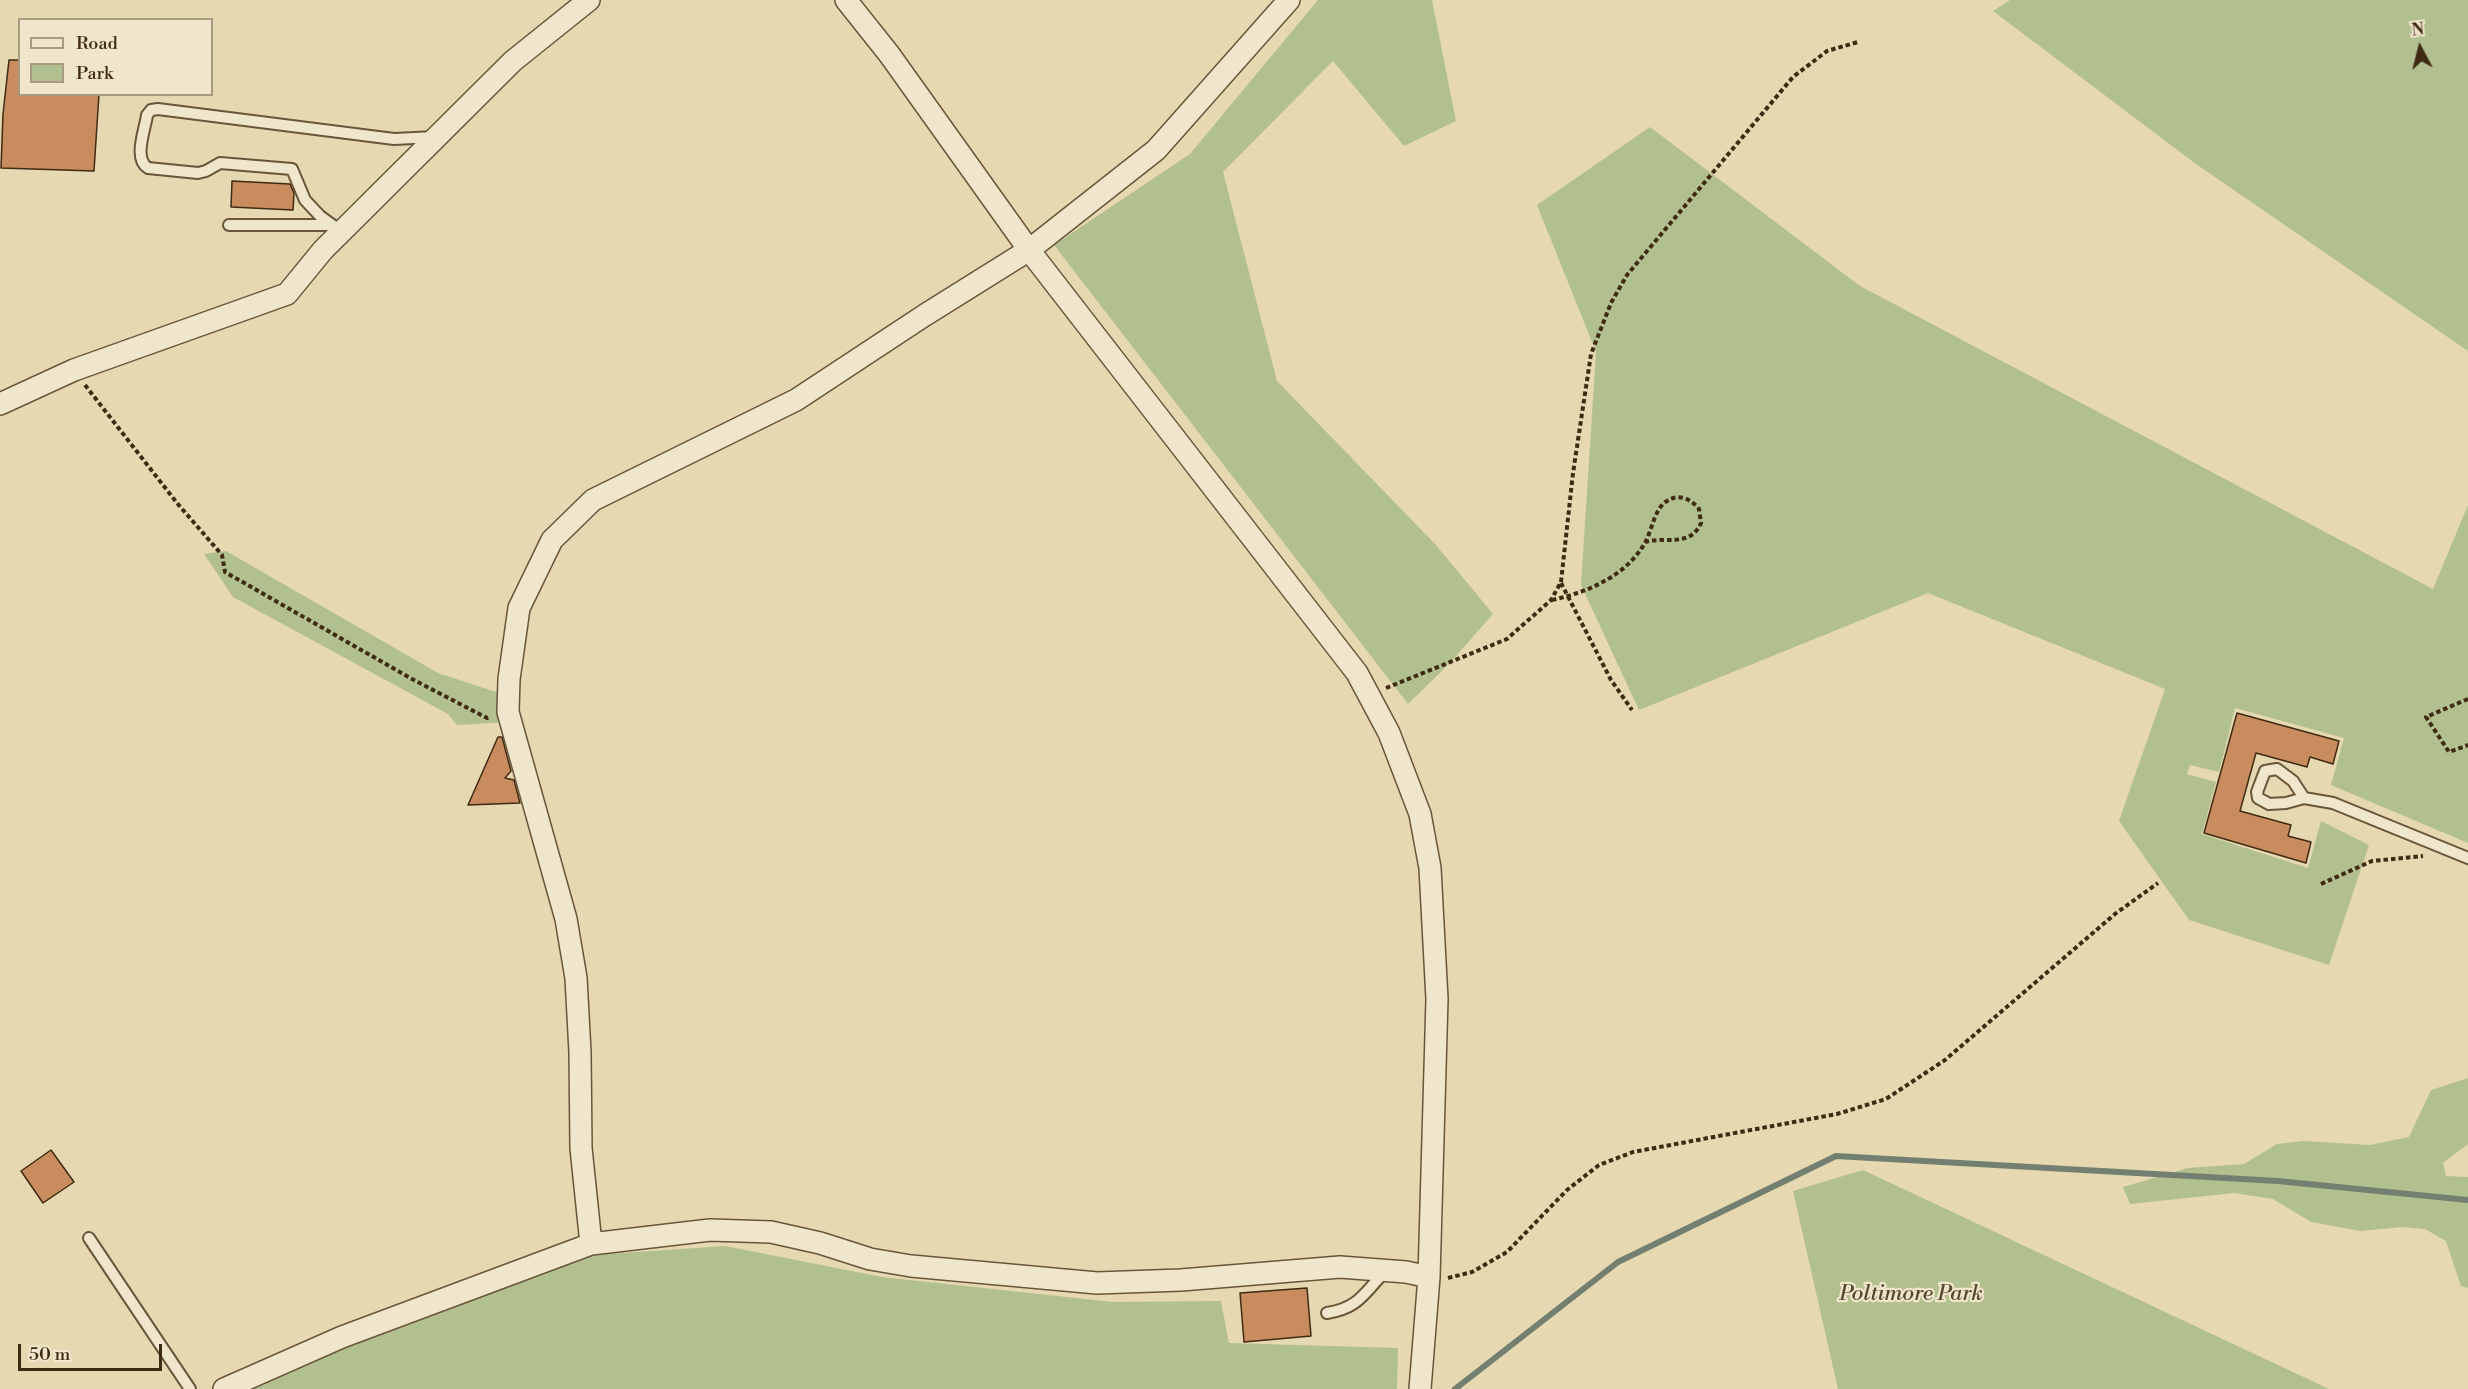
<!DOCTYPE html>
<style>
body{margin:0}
#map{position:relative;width:2468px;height:1389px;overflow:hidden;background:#e6d8b0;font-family:"Libre Bodoni",serif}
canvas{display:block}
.legend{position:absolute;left:18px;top:18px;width:195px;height:78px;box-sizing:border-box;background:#efe6cc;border:2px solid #a99b82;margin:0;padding:8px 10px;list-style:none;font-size:18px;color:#3f2a13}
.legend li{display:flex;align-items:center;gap:12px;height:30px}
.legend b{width:30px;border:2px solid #a99b82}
.north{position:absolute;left:2390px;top:18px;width:60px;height:60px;-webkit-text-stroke:4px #efe6cc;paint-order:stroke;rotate:353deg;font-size:16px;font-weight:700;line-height:24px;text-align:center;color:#3f2a13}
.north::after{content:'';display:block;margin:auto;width:21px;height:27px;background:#3f2a13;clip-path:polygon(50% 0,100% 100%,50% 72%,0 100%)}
.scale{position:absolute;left:18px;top:1344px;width:144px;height:27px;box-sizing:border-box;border:3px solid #3f2a13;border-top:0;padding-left:8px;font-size:18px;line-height:21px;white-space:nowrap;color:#3f2a13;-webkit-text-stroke:4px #efe6cc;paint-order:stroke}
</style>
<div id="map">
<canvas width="2468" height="1389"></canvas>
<ul class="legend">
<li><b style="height:8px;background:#efe6cc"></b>Road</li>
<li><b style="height:16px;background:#b1c08e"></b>Park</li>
</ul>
<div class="north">N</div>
<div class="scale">50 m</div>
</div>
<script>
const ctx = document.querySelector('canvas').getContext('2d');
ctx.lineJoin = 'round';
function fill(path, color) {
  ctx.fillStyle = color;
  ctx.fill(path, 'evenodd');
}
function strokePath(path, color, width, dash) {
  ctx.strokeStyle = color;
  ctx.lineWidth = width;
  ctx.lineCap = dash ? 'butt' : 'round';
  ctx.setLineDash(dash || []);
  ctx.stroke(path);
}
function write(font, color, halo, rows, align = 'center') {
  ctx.font = font + ' "Libre Bodoni",serif';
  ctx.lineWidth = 4.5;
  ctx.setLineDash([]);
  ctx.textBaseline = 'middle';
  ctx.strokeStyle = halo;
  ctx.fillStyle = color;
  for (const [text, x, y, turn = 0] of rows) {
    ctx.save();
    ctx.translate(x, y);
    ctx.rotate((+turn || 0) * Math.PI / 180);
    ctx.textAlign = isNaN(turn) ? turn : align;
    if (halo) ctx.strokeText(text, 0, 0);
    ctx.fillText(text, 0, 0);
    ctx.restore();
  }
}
const green = new Path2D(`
 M 1318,0 L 1432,0 L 1456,121 L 1404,146 L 1333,61 L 1223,172 L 1277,381 L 1435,544 L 1493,614 L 1450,663 L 1408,704 L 1054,245 L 1190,154 Z
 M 2010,0 L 2468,0 L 2468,351 L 2196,164 L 1993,11 Z
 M 1650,127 L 1860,286 L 2433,589 L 2468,505 L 2468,843 L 2331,785 L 2344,738 L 2235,708 L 2219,772 L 2190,765 L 2187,774 L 2216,782 L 2202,834 L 2308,868 L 2321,821 L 2369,845 L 2329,965 L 2189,920 L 2119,821 L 2165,689 L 1928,593 L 1639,710 L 1581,585 L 1596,352 L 1537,205 Z
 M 226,551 L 438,673 L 502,694 L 509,722 L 457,725 L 448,714 L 233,597 L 204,554 Z
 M 2468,1078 L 2468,1144 L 2443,1163 L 2446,1176 L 2468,1177 L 2468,1288 L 2461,1286 L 2446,1241 L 2425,1229 L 2403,1227 L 2360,1231 L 2311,1222 L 2273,1199 L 2234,1193 L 2130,1204 L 2123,1187 L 2188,1168 L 2244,1164 L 2277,1144 L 2303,1141 L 2370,1145 L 2409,1137 L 2431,1090 Z
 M 1863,1170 L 2329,1389 L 1838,1389 L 1793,1191 Z
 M 725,1246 L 882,1277 L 1113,1302 L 1221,1301 L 1229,1343 L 1398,1348 L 1397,1389 L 251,1389 L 337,1349 L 592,1255 Z`);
const stream = new Path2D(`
 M 1455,1389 L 1618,1262 L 1836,1156 L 2278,1181 L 2468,1200`);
const building = new Path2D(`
 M 9,60 L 20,60 L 20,94 L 99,94 L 94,171 L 1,168 L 3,114 Z
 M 232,181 L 290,184 L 294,193 L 293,210 L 231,207 Z
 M 2237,713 L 2339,741 L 2333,764 L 2310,757 L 2307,767 L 2256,753 L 2240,811 L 2291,825 L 2288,836 L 2311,842 L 2306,863 L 2204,833 Z
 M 498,737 L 502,737 L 511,771 L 505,778 L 514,780 L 520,803 L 468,805 Z
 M 51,1150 L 74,1182 L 43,1203 L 21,1171 Z
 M 1307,1288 L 1311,1336 L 1244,1342 L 1240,1293 Z`);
const path = new Path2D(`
 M 85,385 L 177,503 L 222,555 L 225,572 L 412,679 L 487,718 L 490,717
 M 1561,583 L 1611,680 L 1632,710
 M 1552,600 C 1588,592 1627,576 1646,541 C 1652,529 1655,508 1667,501 C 1679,493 1691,499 1699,509 L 1701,523 C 1690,548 1666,536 1645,542
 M 1386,688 L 1507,639 L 1551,600 L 1561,582 L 1573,473 L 1591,354 L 1611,303 L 1627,275 L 1793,77 L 1827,51 L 1858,42
 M 2468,699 L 2426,717 L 2449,752 L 2468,745
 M 2321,884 L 2372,861 L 2423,856
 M 1448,1278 L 1472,1272 L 1507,1252 L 1567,1190 L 1599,1165 L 1633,1152 L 1837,1114 L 1886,1099 L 1945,1060 L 2115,914 L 2158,883`);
const lane = new Path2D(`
 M 229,225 L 331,225
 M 342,232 L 320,216 L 305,200 L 292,169 L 220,163 L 206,171 L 198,173 L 148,168 C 133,159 145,130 147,115 L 151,110 L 158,109 L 394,139 L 435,137
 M 2304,798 L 2293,781 L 2277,769 L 2265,771 L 2257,792 L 2258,798 L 2269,804 L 2286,803 L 2304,798 L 2333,803 L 2468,858
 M 89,1238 L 190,1389
 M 1327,1313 C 1360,1308 1364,1292 1386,1271`);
const street = new Path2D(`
 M 846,0 L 889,54 L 1029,250 L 1357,673 L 1389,733 L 1420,814 L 1430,868 L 1437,999 L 1429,1277 L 1420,1389
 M 0,404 L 74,370 L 287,294 L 323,250 L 513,61 L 589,0
 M 591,1244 L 581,1148 L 580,1052 L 576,978 L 566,919 L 508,712 L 509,679 L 519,608 L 552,540 L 593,500 L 796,400 L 925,315 L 1029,250 L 1156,150 L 1289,0
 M 224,1389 L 342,1337 L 591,1244 L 710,1230 L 771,1232 L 820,1243 L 870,1259 L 911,1266 L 1097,1283 L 1181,1280 L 1340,1267 L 1406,1272 L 1429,1277`);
const parkNames = [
 ["Poltimore Park",1911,1295]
];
fill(green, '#b1c08e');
strokePath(stream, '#738071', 6);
fill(building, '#c88c5f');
strokePath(building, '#3f2a13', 1.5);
strokePath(lane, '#69563a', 14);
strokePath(street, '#69563a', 24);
strokePath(path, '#3f2a13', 4, [4.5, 3]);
strokePath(lane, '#efe6cc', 10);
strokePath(street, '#efe6cc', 21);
write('italic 22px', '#56482c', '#efe6cc', parkNames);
</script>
